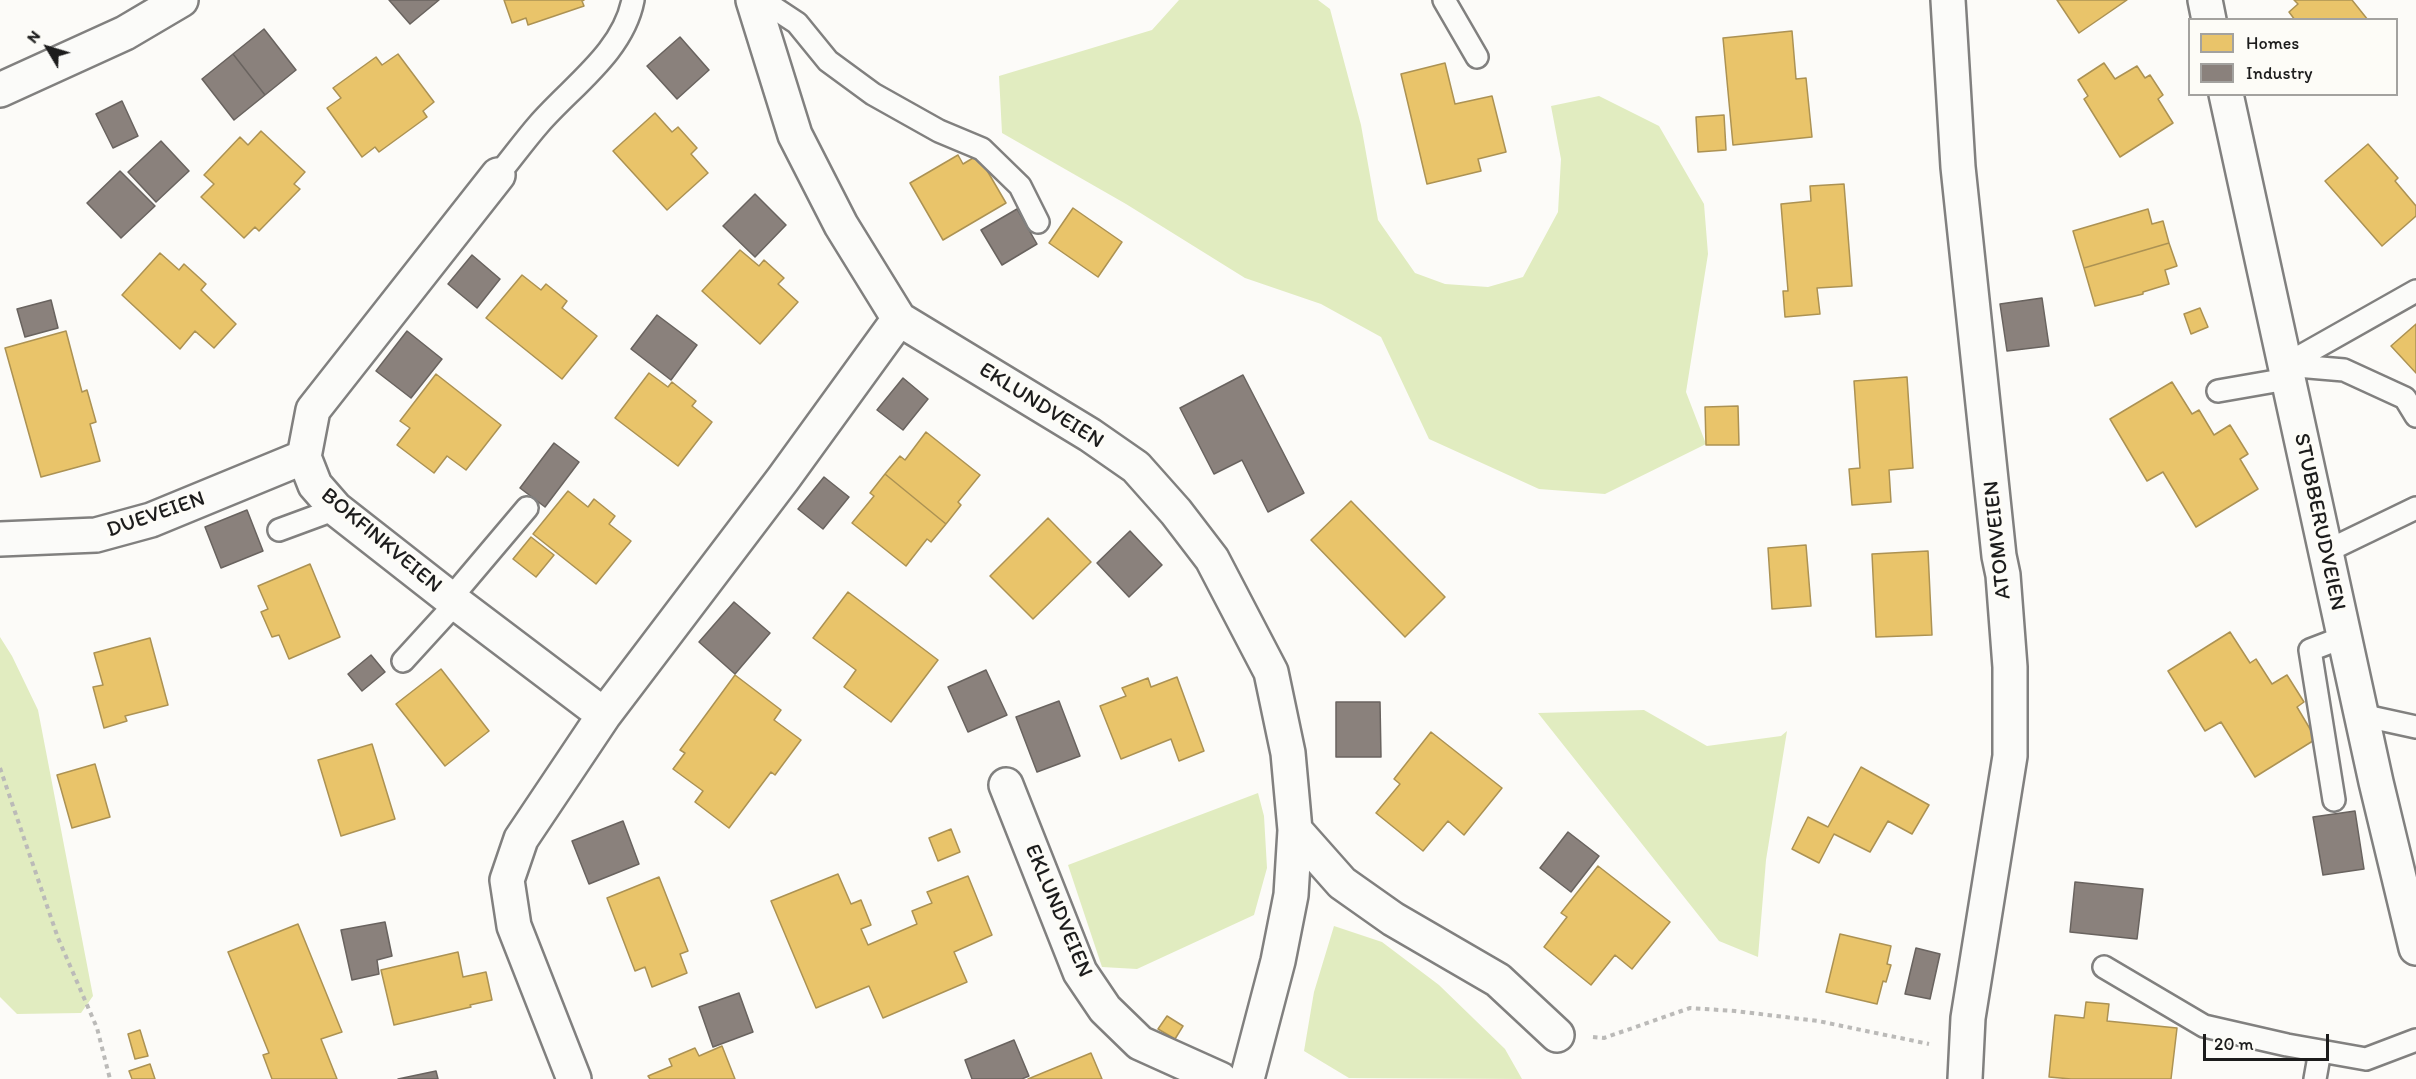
<!DOCTYPE html>
<style>
body{margin:0}
#map{position:relative;width:2416px;height:1079px;overflow:hidden;background:#fcfbf8;font-family:Itim,sans-serif}
canvas{display:block}
.legend{position:absolute;left:2188px;top:18px;width:210px;height:78px;box-sizing:border-box;background:#fdfcf7;border:2px solid #a3a29f;margin:0;padding:8px 10px;list-style:none;font-size:18px;color:#1c1c1c}
.legend li{display:flex;align-items:center;gap:12px;height:30px}
.legend b{width:30px;border:2px solid #a3a29f}
.north{position:absolute;left:18px;top:18px;width:60px;height:60px;-webkit-text-stroke:4px #fdfcf7;paint-order:stroke;rotate:308deg;font-size:16px;font-weight:700;line-height:24px;text-align:center;color:#1c1c1c}
.north::after{content:'';display:block;margin:auto;width:21px;height:27px;background:#1c1c1c;clip-path:polygon(50% 0,100% 100%,50% 72%,0 100%)}
.scale{position:absolute;left:2203px;top:1034px;width:126px;height:27px;box-sizing:border-box;border:3px solid #1c1c1c;border-top:0;padding-left:8px;font-size:18px;line-height:21px;white-space:nowrap;color:#1c1c1c;-webkit-text-stroke:4px #fdfcf7;paint-order:stroke}
</style>
<div id="map">
<canvas width="2416" height="1079"></canvas>
<ul class="legend">
<li><b style="height:16px;background:#e9c46a"></b>Homes</li>
<li><b style="height:16px;background:#8a817c"></b>Industry</li>
</ul>
<div class="north">N</div>
<div class="scale">20 m</div>
</div>
<script>
const ctx = document.querySelector('canvas').getContext('2d');
ctx.lineJoin = 'round';
function fill(path, color) {
  ctx.fillStyle = color;
  ctx.fill(path, 'evenodd');
}
function strokePath(path, color, width, dash) {
  ctx.strokeStyle = color;
  ctx.lineWidth = width;
  ctx.lineCap = dash ? 'butt' : 'round';
  ctx.setLineDash(dash || []);
  ctx.stroke(path);
}
function write(font, color, halo, rows, align = 'center') {
  ctx.font = font + ' Itim,sans-serif';
  ctx.lineWidth = 6;
  ctx.setLineDash([]);
  ctx.textBaseline = 'middle';
  ctx.strokeStyle = halo;
  ctx.fillStyle = color;
  for (const [text, x, y, turn = 0] of rows) {
    ctx.save();
    ctx.translate(x, y);
    ctx.rotate((+turn || 0) * Math.PI / 180);
    ctx.textAlign = isNaN(turn) ? turn : align;
    if (halo) ctx.strokeText(text, 0, 0);
    ctx.fillText(text, 0, 0);
    ctx.restore();
  }
}
const green = new Path2D(`
 M 1179,0 L 1318,0 L 1330,9 L 1361,125 L 1378,220 L 1415,273 L 1445,284 L 1488,287 L 1523,277 L 1558,212 L 1561,159 L 1551,106 L 1599,96 L 1659,126 L 1704,204 L 1708,254 L 1686,392 L 1706,444 L 1605,494 L 1539,489 L 1429,439 L 1381,337 L 1321,304 L 1245,278 L 1126,204 L 1002,133 L 999,76 L 1152,30 Z
 M 0,637 L 12,656 L 38,710 L 93,996 L 81,1013 L 17,1014 L 0,997 Z
 M 1644,710 L 1707,746 L 1781,736 L 1787,731 L 1766,860 L 1758,957 L 1719,941 L 1538,713 Z
 M 1258,793 L 1264,816 L 1267,868 L 1254,915 L 1137,969 L 1102,967 L 1068,865 Z
 M 1334,926 L 1382,942 L 1439,985 L 1505,1049 L 1522,1079 L 1349,1078 L 1304,1051 L 1314,992 Z`);
const homes = new Path2D(`
 M 504,0 L 584,0 L 582,1 L 584,6 L 528,25 L 526,18 L 512,23 Z
 M 2057,0 L 2127,0 L 2079,33 Z
 M 2294,0 L 2352,0 L 2368,20 L 2295,20 L 2289,12 L 2298,4 Z
 M 1792,31 L 1796,79 L 1806,78 L 1812,137 L 1733,145 L 1723,38 Z
 M 398,54 L 434,102 L 423,111 L 427,117 L 379,152 L 375,147 L 362,157 L 327,108 L 341,98 L 333,88 L 376,57 L 382,65 Z
 M 1445,63 L 1455,104 L 1492,96 L 1506,152 L 1478,159 L 1481,171 L 1427,184 L 1401,74 Z
 M 2104,63 L 2115,79 L 2137,66 L 2145,78 L 2150,75 L 2163,95 L 2158,99 L 2173,123 L 2120,157 L 2084,99 L 2088,96 L 2078,80 Z
 M 655,113 L 672,132 L 678,127 L 697,148 L 691,154 L 708,173 L 667,210 L 613,151 Z
 M 1724,115 L 1726,150 L 1698,152 L 1696,117 Z
 M 261,131 L 305,172 L 294,184 L 300,189 L 259,231 L 255,227 L 244,238 L 201,197 L 214,184 L 204,175 L 240,137 L 248,145 Z
 M 2368,144 L 2398,178 L 2395,181 L 2416,206 L 2416,216 L 2382,246 L 2325,181 Z
 M 958,155 L 963,164 L 978,155 L 1006,203 L 943,240 L 910,183 Z
 M 1844,184 L 1852,286 L 1817,288 L 1820,314 L 1785,317 L 1783,291 L 1788,291 L 1781,204 L 1811,201 L 1810,186 Z
 M 1073,208 L 1122,242 L 1098,277 L 1049,243 Z
 M 2148,209 L 2152,224 L 2163,221 L 2169,243 L 2084,268 L 2073,231 Z
 M 2169,243 L 2177,266 L 2165,270 L 2169,284 L 2143,292 L 2143,294 L 2095,306 L 2084,268 Z
 M 740,250 L 759,266 L 764,260 L 784,278 L 778,284 L 798,302 L 760,344 L 702,291 Z
 M 160,253 L 179,270 L 184,264 L 206,284 L 201,290 L 236,324 L 214,348 L 195,331 L 180,349 L 122,295 Z
 M 522,275 L 541,290 L 546,284 L 567,301 L 562,308 L 597,336 L 562,379 L 486,318 Z
 M 2200,308 L 2208,327 L 2191,334 L 2184,314 Z
 M 2416,324 L 2416,373 L 2391,346 Z
 M 66,331 L 82,392 L 87,390 L 96,422 L 90,424 L 100,461 L 41,477 L 5,348 Z
 M 649,373 L 668,387 L 672,382 L 696,401 L 692,406 L 712,422 L 678,466 L 615,418 Z
 M 436,374 L 501,425 L 466,470 L 447,456 L 434,473 L 397,445 L 410,428 L 400,421 Z
 M 1907,377 L 1913,468 L 1889,470 L 1891,502 L 1852,505 L 1849,469 L 1860,468 L 1854,381 Z
 M 2172,382 L 2192,414 L 2199,410 L 2214,435 L 2230,425 L 2248,454 L 2240,459 L 2258,489 L 2196,527 L 2163,472 L 2147,481 L 2110,419 Z
 M 1738,406 L 1739,445 L 1706,445 L 1705,407 Z
 M 926,432 L 980,475 L 958,502 L 961,505 L 946,524 L 885,474 L 900,456 L 905,460 Z
 M 885,474 L 946,524 L 931,542 L 927,539 L 906,566 L 852,523 L 874,496 L 870,493 Z
 M 568,491 L 588,507 L 594,499 L 615,516 L 609,524 L 631,541 L 596,584 L 533,534 Z
 M 1351,501 L 1445,597 L 1405,637 L 1311,540 Z
 M 1048,518 L 1091,562 L 1033,619 L 990,576 Z
 M 531,537 L 554,555 L 536,577 L 513,559 Z
 M 1806,545 L 1811,606 L 1772,609 L 1768,548 Z
 M 1928,551 L 1932,635 L 1876,637 L 1872,554 Z
 M 310,564 L 340,637 L 289,659 L 279,635 L 272,637 L 261,612 L 268,609 L 258,586 Z
 M 848,592 L 938,660 L 891,722 L 844,687 L 856,670 L 813,638 Z
 M 2230,632 L 2250,663 L 2256,659 L 2272,684 L 2287,675 L 2304,702 L 2297,707 L 2316,739 L 2255,777 L 2221,722 L 2205,731 L 2168,671 Z
 M 150,638 L 168,705 L 125,716 L 127,721 L 104,728 L 93,687 L 103,685 L 94,653 Z
 M 441,669 L 489,731 L 445,766 L 396,704 Z
 M 735,675 L 781,710 L 774,720 L 801,740 L 775,775 L 771,772 L 729,828 L 695,802 L 703,791 L 673,769 L 685,753 L 680,750 Z
 M 1177,677 L 1204,751 L 1179,761 L 1171,739 L 1121,759 L 1100,706 L 1126,696 L 1122,688 L 1148,678 L 1151,687 Z
 M 1431,732 L 1502,788 L 1464,835 L 1448,821 L 1423,851 L 1376,813 L 1400,784 L 1394,779 Z
 M 372,744 L 395,819 L 341,836 L 318,760 Z
 M 95,764 L 110,817 L 72,828 L 57,775 Z
 M 1861,767 L 1929,805 L 1912,834 L 1888,821 L 1870,852 L 1834,834 L 1819,863 L 1792,849 L 1808,817 L 1828,827 Z
 M 951,829 L 960,852 L 938,861 L 929,838 Z
 M 1598,866 L 1670,922 L 1632,969 L 1615,955 L 1591,985 L 1544,947 L 1567,917 L 1561,913 Z
 M 838,874 L 851,904 L 861,900 L 871,925 L 861,929 L 868,945 L 917,924 L 912,911 L 932,903 L 927,892 L 968,876 L 992,935 L 954,952 L 967,982 L 883,1018 L 869,986 L 816,1008 L 771,901 Z
 M 659,877 L 688,951 L 680,954 L 687,973 L 652,987 L 645,967 L 635,971 L 607,898 Z
 M 298,924 L 342,1032 L 321,1039 L 337,1079 L 272,1079 L 263,1055 L 269,1053 L 228,952 Z
 M 1840,934 L 1891,946 L 1887,964 L 1891,965 L 1886,982 L 1883,981 L 1877,1004 L 1826,992 Z
 M 458,952 L 463,977 L 486,972 L 492,1000 L 470,1005 L 471,1007 L 394,1025 L 381,970 Z
 M 2086,1002 L 2109,1004 L 2107,1021 L 2177,1028 L 2171,1079 L 2071,1079 L 2049,1077 L 2055,1015 L 2084,1018 Z
 M 1167,1016 L 1183,1026 L 1175,1039 L 1158,1029 Z
 M 140,1030 L 148,1056 L 135,1059 L 128,1034 Z
 M 722,1046 L 735,1079 L 650,1079 L 648,1076 L 672,1066 L 669,1059 L 695,1048 L 699,1056 Z
 M 1091,1053 L 1102,1079 L 1028,1079 Z
 M 150,1064 L 155,1079 L 132,1079 L 129,1071 Z`);
const industry = new Path2D(`
 M 389,0 L 439,0 L 410,24 Z
 M 264,29 L 296,70 L 265,95 L 233,54 Z
 M 680,37 L 709,70 L 677,99 L 647,66 Z
 M 233,54 L 265,95 L 234,120 L 202,79 Z
 M 122,101 L 138,136 L 113,148 L 96,114 Z
 M 161,141 L 189,171 L 156,202 L 128,172 Z
 M 120,171 L 155,206 L 121,238 L 87,203 Z
 M 755,194 L 786,225 L 755,257 L 723,226 Z
 M 1017,209 L 1037,244 L 1002,265 L 981,230 Z
 M 472,255 L 500,279 L 477,308 L 448,284 Z
 M 2042,298 L 2049,346 L 2007,351 L 2000,304 Z
 M 51,300 L 58,328 L 25,337 L 17,309 Z
 M 657,315 L 697,345 L 671,380 L 631,349 Z
 M 407,331 L 442,359 L 411,398 L 376,371 Z
 M 1243,375 L 1304,493 L 1268,512 L 1242,460 L 1214,474 L 1180,408 Z
 M 903,378 L 928,399 L 903,430 L 877,410 Z
 M 554,443 L 579,462 L 545,507 L 520,488 Z
 M 824,477 L 849,497 L 823,529 L 798,509 Z
 M 247,510 L 263,551 L 221,568 L 205,527 Z
 M 1130,531 L 1162,565 L 1129,597 L 1097,563 Z
 M 734,602 L 770,633 L 735,674 L 699,642 Z
 M 371,655 L 385,672 L 362,691 L 348,674 Z
 M 986,670 L 1007,715 L 968,732 L 948,687 Z
 M 1059,701 L 1080,756 L 1037,772 L 1016,717 Z
 M 1336,702 L 1380,702 L 1381,757 L 1336,757 Z
 M 2355,811 L 2364,869 L 2323,875 L 2313,817 Z
 M 623,821 L 639,864 L 589,884 L 572,841 Z
 M 1568,832 L 1599,856 L 1571,892 L 1540,868 Z
 M 2075,882 L 2143,889 L 2137,939 L 2070,932 Z
 M 385,922 L 392,956 L 377,960 L 379,974 L 352,980 L 341,930 Z
 M 1916,948 L 1940,954 L 1930,999 L 1905,994 Z
 M 739,993 L 753,1032 L 713,1047 L 699,1007 Z
 M 1014,1040 L 1029,1076 L 1022,1079 L 972,1079 L 965,1060 Z
 M 436,1071 L 438,1079 L 398,1079 Z`);
const path = new Path2D(`
 M 0,768 L 58,938 L 97,1028 L 110,1079
 M 1593,1037 L 1604,1038 L 1690,1008 L 1735,1011 L 1818,1021 L 1929,1044`);
const lane = new Path2D(`
 M 762,0 L 797,23 L 828,61 L 873,94 L 939,131 L 982,149 L 1020,186 L 1038,222
 M 1444,0 L 1477,57
 M 498,175 C 512,158 525,140 539,124 C 572,86 623,52 633,0
 M 2285,365 L 2416,291
 M 2285,365 L 2344,370 L 2405,398 L 2416,416
 M 2218,391 L 2287,379
 M 279,530 L 336,509
 M 2325,552 L 2416,508
 M 450,599 L 527,508
 M 403,661 L 456,603
 M 2361,715 L 2416,727
 M 2334,800 L 2310,650 L 2344,637
 M 2104,967 L 2204,1026 L 2287,1045 L 2366,1059 L 2416,1040
 M 2315,1079 L 2320,1051`);
const street = new Path2D(`
 M 753,0 L 795,135 L 841,225 L 899,319 L 1090,435 L 1136,467 L 1176,512 L 1212,559 L 1271,672 L 1288,753 L 1295,830 L 1291,895 L 1278,961 L 1247,1079
 M 1948,0 L 1958,167 L 1999,556 L 2003,575 L 2010,667 L 2010,756 L 1968,1018 L 1965,1079
 M 2205,0 L 2209,20
 M 2226,94 L 2376,782 L 2416,948
 M 498,175 L 313,410 L 304,457 L 315,485 L 336,509 L 456,603 L 604,715
 M 0,539 L 96,535 L 151,520 L 304,457
 M 1006,785 L 1080,972 L 1105,1009 L 1140,1043 L 1220,1079
 M 1295,830 L 1342,883 L 1393,919 L 1498,980 L 1557,1035
 M 574,1079 L 514,926 L 507,880 L 521,839 L 604,715 L 783,479 L 899,319`);
const secondary = new Path2D(`
 M 0,90 L 125,33 L 181,0`);
const streetNames = [
 ["EKLUNDVEIEN",1041,406,32],
 ["DUEVEIEN",156,515,-19],
 ["STUBBERUDVEIEN",2319,522,78],
 ["ATOMVEIEN",1998,540,-96],
 ["BOKFINKVEIEN",381,541,40],
 ["EKLUNDVEIEN",1058,911,67]
];
fill(green, '#e1ecc0');
fill(homes, '#e9c46a');
strokePath(homes, '#ac9253', 1.5);
fill(industry, '#8a817c');
strokePath(industry, '#69635f', 1.5);
strokePath(lane, '#81807f', 26);
strokePath(street, '#81807f', 38);
strokePath(secondary, '#81807f', 38);
strokePath(path, '#bbbab8', 4, [4.5, 4.5]);
strokePath(lane, '#fbfbf9', 21);
strokePath(street, '#fbfbf9', 33);
strokePath(secondary, '#fbfbf9', 33);
write('22px', '#1c1c1c', '#fdfcf7', streetNames);
</script>
